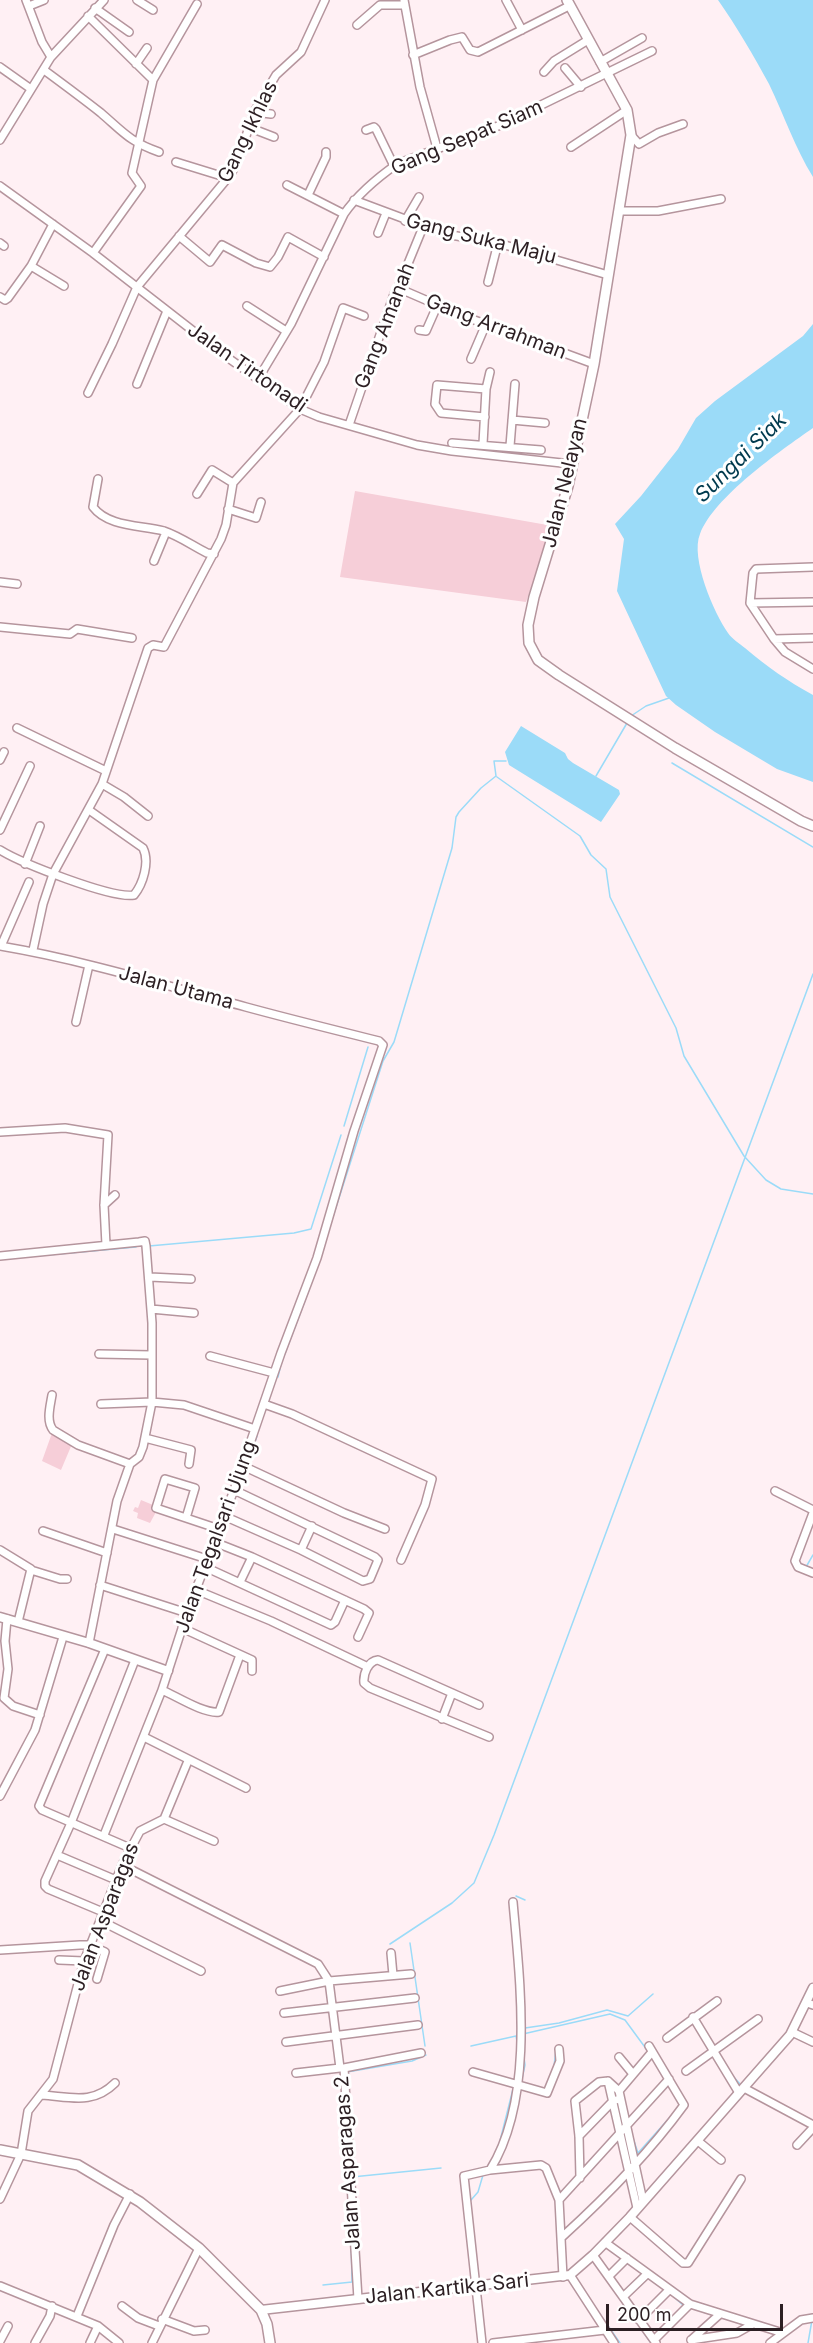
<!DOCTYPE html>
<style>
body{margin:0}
#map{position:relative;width:813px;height:2343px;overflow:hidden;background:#fff0f4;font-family:Inter,sans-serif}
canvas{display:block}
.scale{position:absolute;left:606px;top:2304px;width:177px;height:27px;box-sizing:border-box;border:3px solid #2c1f23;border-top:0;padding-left:8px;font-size:18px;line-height:21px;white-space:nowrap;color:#2c1f23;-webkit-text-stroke:4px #fff;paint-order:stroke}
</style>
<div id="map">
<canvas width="813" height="2343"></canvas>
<div class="scale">200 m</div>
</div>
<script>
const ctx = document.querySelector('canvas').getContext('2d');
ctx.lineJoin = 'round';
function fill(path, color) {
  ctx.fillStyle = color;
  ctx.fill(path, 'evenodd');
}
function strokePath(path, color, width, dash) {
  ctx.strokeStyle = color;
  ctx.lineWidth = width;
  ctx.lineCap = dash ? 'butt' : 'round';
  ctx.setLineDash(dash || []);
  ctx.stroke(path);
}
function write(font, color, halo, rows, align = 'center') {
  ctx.font = font + ' Inter,sans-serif';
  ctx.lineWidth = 6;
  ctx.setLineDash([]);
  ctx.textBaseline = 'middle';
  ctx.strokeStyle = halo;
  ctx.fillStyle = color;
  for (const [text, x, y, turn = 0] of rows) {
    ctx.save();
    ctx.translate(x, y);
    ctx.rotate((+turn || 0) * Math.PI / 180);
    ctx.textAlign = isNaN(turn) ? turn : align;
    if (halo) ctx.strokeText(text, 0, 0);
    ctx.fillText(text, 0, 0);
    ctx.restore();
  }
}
const green = new Path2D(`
 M 355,491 L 553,526 L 526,602 L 340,577 Z
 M 52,1433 L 72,1444 L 61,1470 L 42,1461 Z
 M 141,1500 L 153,1505 L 153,1509 L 156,1512 L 150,1523 L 137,1518 L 138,1513 L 133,1511 L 135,1507 L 138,1508 Z`);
const water = new Path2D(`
 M 718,0 L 813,0 L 813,177 C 795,148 784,115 769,84 C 755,58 735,24 718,0 Z
 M 813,324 L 813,428 C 780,451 714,497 700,534 C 690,558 714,613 728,633 C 732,639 740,644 745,648 C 769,668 786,680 813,695 L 813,782 L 777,769 L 715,732 L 676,705 L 666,696 L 617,591 L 624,539 L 615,524 L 641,496 L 678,449 L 696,418 L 715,401 L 803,336 Z
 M 521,726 L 565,753 L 568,759 L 573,763 L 619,790 L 620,794 L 601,822 L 509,765 L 505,752 Z`);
const stream = new Path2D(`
 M 631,716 L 646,706 L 669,698
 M 672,763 L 813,847
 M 596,776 L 627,723
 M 497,777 L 580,836 L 591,855 L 606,869 L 610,897 L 676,1028 L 684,1056 L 744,1156 L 766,1180 L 781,1189 L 813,1194
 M 344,1126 L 368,1047
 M 330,1226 L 383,1061 L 394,1042 L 452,848 L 456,817 L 459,812 L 481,788 L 496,776 L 494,761 L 506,761
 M 149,1246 L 294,1233 L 311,1229 L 341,1135
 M 25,1257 L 136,1247
 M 278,1377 L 281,1364 L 309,1290
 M 248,1463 L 257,1436
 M 239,1488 L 245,1472
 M 806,1567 L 813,1555
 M 516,1896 L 525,1900
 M 410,1943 L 425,2046
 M 390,1944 L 452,1903 L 474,1883 L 494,1835 L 813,974
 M 525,2028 L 559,2023 L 607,2010 L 628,2016 L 653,1994
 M 523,2034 L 610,2014 L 625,2020 L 647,2050
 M 471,2046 L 516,2036 L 517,2042
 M 554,2066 L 556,2050
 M 347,2072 L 412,2061 L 426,2055
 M 731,2074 L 741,2085
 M 521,2083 L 525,2065 L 523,2050
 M 343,2111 L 349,2199
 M 633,2138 L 638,2153 L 672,2115
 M 499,2145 L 513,2089
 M 352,2177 L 441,2168
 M 471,2200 L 478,2192 L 483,2175
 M 628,2264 L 643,2274
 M 648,2278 L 659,2286
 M 323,2285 L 352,2282 L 351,2234
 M 588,2297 L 620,2343
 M 675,2298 L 684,2306
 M 622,2302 L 651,2343
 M 703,2312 L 713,2315
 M 721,2317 L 745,2325
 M 691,2336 L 713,2315
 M 808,2343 L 812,2320`);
const minor = new Path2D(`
 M 26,0 L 42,42 L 51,57
 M 137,0 L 153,10
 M 404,0 L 420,87 L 437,148
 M 506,0 L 522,30
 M 29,6 L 44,0
 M 95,8 L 129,32
 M 88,16 L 153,80
 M 357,25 L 380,5 L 405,5
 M 413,55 L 450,40 L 462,37 L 470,50 L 478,52 L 569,6
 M 600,62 L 642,38
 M 136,64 L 147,48
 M 0,67 L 31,89
 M 565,68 L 581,87
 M 44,70 C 63,84 82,98 101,113 C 123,132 130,142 159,152
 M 544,72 L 554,61 L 588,40
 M 254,112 L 271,114
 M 248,127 L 274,137
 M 366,130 L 374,127 L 376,129 L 394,166
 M 631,135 L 639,144 L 658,133 L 683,124
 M 0,140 L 51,57 L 104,0
 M 571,147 L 627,110
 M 176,162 L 228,178
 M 287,185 L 344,214
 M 0,186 L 93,253 L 224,355 L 300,409 L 319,417 L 417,445 L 452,451 L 571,464
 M 308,195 L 326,157 L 326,152
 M 354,200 L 445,234 L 498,243 L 608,275
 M 619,211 L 658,211 L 721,199
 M 405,221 L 419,197
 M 378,233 L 386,213
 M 179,236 L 210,262 L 222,245 L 256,263 L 270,267 L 278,257 L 288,237 L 324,257
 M 0,243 L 4,246
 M 93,253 L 141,186 L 132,173 L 153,80 L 197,4
 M 31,266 L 64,286
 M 488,282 L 498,243
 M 398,288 L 458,314 L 594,364
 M 0,297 L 5,300 L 8,298 L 31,266 L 53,224
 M 247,306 L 286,331
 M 419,330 L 426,331 L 437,306
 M 471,359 L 486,324
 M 258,379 L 291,324 L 344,214 C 358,194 377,178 397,164 L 498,126 L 652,51
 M 137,384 L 167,311
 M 486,389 L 490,372
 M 88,393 L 112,344 L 137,287 L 231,174 L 238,160 L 254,112 L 276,75 L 301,52 L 325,0
 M 512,420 L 545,423
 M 349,425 L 394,294 L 398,288 L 423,227
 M 452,443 L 541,450
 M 483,444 L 486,389 L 437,385 L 435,404 L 441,413 L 485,417
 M 510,446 L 515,384
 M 98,479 L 93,507 C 108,527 141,525 164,531 C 179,536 193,546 207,553 L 214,554
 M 197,494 L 212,470 L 233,483
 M 228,509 L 256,518 L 261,502
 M 154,561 L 166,532
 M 813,567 L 756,569 L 753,573 L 750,603 L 774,639 L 785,652 L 813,669
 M 0,582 L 17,584
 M 750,603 L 813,602
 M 0,627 L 70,634 L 77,629 L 132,638
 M 774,639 L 813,638
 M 17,728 L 106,771
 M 0,760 L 4,752
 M 102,784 L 124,797 L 148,816
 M 0,830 L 30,766
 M 0,850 C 21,863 112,899 134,895 C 143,884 150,862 143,848 L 89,810
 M 25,864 L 40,826
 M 0,946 C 83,960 164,985 246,1007 C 290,1019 335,1030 379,1041 L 383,1045 L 354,1131 L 317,1258 L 281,1353 L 234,1490 L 187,1613 L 162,1690 L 104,1835
 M 1,946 L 29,882
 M 33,950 L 43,904 L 53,874 L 102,784 L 148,648 L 153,645 L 164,647 L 221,539 L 226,525 L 233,483 L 300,409 L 324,362 L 343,308 L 364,316
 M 76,1022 L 89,965
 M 0,1132 L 65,1128 L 108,1135 L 104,1205 L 106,1245
 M 104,1205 L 115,1195
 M 0,1256 L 139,1242 L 145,1241 L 146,1246 L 152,1323 L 152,1402 L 143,1447 L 139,1457 L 130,1464 L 117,1501 L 89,1643
 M 150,1277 L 191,1279
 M 151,1309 L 194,1313
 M 99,1354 L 151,1355
 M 210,1356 L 274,1373
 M 52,1395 C 50,1407 46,1421 53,1430 L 78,1445 L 130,1464
 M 101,1404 L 152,1402 L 184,1405 L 255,1429
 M 264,1404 L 292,1414 L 432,1479 L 425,1505 L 401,1560
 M 145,1438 L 191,1450 L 189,1464
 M 243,1466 L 344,1513 L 385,1529
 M 775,1491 L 813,1510
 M 813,1513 L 795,1561 L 798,1567 L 813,1573
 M 224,1516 L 301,1550 L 363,1581 L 370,1579 L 378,1560 L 375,1557 L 234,1490
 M 186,1518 L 195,1488 L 165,1479 L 156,1508 L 219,1529
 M 113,1529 L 207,1559
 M 43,1531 L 107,1553
 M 214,1542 L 252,1557 L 364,1609 L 369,1613 L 358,1637
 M 0,1550 L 31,1569 L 18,1622
 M 301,1550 L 312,1526
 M 205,1567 L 331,1625 L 335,1622 L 345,1600
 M 31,1570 L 60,1579 L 67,1579
 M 240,1582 L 252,1557
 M 100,1585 L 187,1613
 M 196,1590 L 271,1621 L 368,1667
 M 7,1619 L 5,1641 L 8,1669 L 4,1698 L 13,1706 L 40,1715
 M 182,1628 L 252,1660 L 252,1671
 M 105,1649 L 39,1806 L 42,1810 L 130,1848
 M 162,1690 C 176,1696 204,1714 219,1712 L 240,1655
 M 479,1705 L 378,1660 C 368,1661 363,1674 364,1683 L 370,1688 L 489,1737
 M 442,1719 L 452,1693
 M 144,1737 L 246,1788
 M 0,1796 L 35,1730 L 63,1637
 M 164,1819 L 214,1841
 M 57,1855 L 116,1880
 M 122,1865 L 318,1964 L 329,1981 L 340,2068 L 344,2068 L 358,2299
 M 103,1912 L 48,1889 L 45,1886 L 45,1881 L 71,1823 L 135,1660
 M 101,1921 L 201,1971
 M 0,1950 L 80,1945 L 90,1945 L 105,1952 L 97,1979
 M 391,1953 L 393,1975
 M 59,1960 L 84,1961
 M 280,1991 L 329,1981 L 411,1974
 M 807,2003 L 813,2005
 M 284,2013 L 415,1998
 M 693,2017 L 739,2093
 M 792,2032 L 813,2042
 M 667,2038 L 717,2001
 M 286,2042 L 418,2025
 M 619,2057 L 633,2074
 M 344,2068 L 421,2053
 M 686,2071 L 758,2019
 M 473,2072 L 547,2093 L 560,2061 L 559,2049
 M 296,2073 L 340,2068
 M 608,2081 L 637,2208
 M 744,2088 L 813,2125
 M 619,2091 L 652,2052
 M 42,2095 C 71,2097 93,2105 115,2083
 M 579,2136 L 613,2101 L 616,2100
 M 698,2141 L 721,2160
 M 797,2145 L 813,2128
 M 490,2170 C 535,2098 520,1983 513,1902
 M 580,2178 L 579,2136 L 575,2101 L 599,2082 L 608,2081 L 619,2091 L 643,2201
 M 0,2199 L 21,2154 L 28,2111 L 53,2079 L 84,1961 L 122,1865 L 140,1831 L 164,1819 L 188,1761
 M 559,2200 L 669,2079
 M 630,2217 L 683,2263 L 688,2263 L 741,2179
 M 562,2237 C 606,2197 649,2153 684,2105 L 649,2046
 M 606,2243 L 690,2304 L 783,2333
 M 593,2255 L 656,2343
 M 570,2275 L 614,2343
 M 609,2276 L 627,2258
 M 0,2286 L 98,2326 L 119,2343
 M 623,2297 L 647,2274
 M 122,2306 L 138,2318 L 159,2326
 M 77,2316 L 114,2225 L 130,2194
 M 162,2319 L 194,2331 L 205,2330
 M 639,2320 L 669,2290
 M 654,2340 L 690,2304
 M 691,2340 L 737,2333 L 753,2324
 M 691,2340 L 720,2314
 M 0,2341 L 8,2326
 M 35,2343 L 50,2316 L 52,2306
 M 90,2343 L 98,2326
 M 152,2343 L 199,2248
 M 482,2343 L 464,2176 L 490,2170 L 541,2165 L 546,2168 L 559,2200 L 563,2277
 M 493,2343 L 605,2330
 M 770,2343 L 801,2320 L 813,2318`);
const tertiary = new Path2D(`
 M 0,1617 L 89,1643 L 168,1671
 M 261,2310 L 570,2275 L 593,2255 L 630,2217 L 790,2035 L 813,1988`);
const secondary = new Path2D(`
 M 567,0 L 627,110 L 631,135 L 594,364 L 568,486 L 534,597 L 528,625 L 529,643 L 538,660 L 559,675 L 675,748 L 801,821 L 813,826
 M 0,2150 L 78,2165 L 140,2202 L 199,2248 L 261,2310 L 267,2324 L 270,2343`);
const streetNames = [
 ["Gang Ikhlas",248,132,-64],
 ["Gang Sepat Siam",467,138,-23],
 ["Gang Suka Maju",481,239,14],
 ["Gang Amanah",385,326,-69],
 ["Gang Arrahman",496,327,21],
 ["Jalan Tirtonadi",247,368,35],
 ["Jalan Nelayan",565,483,-76],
 ["Jalan Utama",176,988,15],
 ["Jalan Tegalsari Ujung",216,1537,-70],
 ["Jalan Asparagas",105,1917,-69],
 ["Jalan Asparagas 2",348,2163,-94],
 ["Jalan Kartika Sari",447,2289,-6]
];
const waterNames = [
 ["Sungai Siak",741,458,-44]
];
fill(green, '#f6ced8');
fill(water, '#9bdbf8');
strokePath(stream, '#9bdbf8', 1.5);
strokePath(minor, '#b5959d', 10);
strokePath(tertiary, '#b5959d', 11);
strokePath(secondary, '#b5959d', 12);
strokePath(minor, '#fff', 7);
strokePath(tertiary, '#fff', 8);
strokePath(secondary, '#fff', 9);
write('20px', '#2c1f23', '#fff', streetNames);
write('italic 21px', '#003a4e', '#fff', waterNames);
</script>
